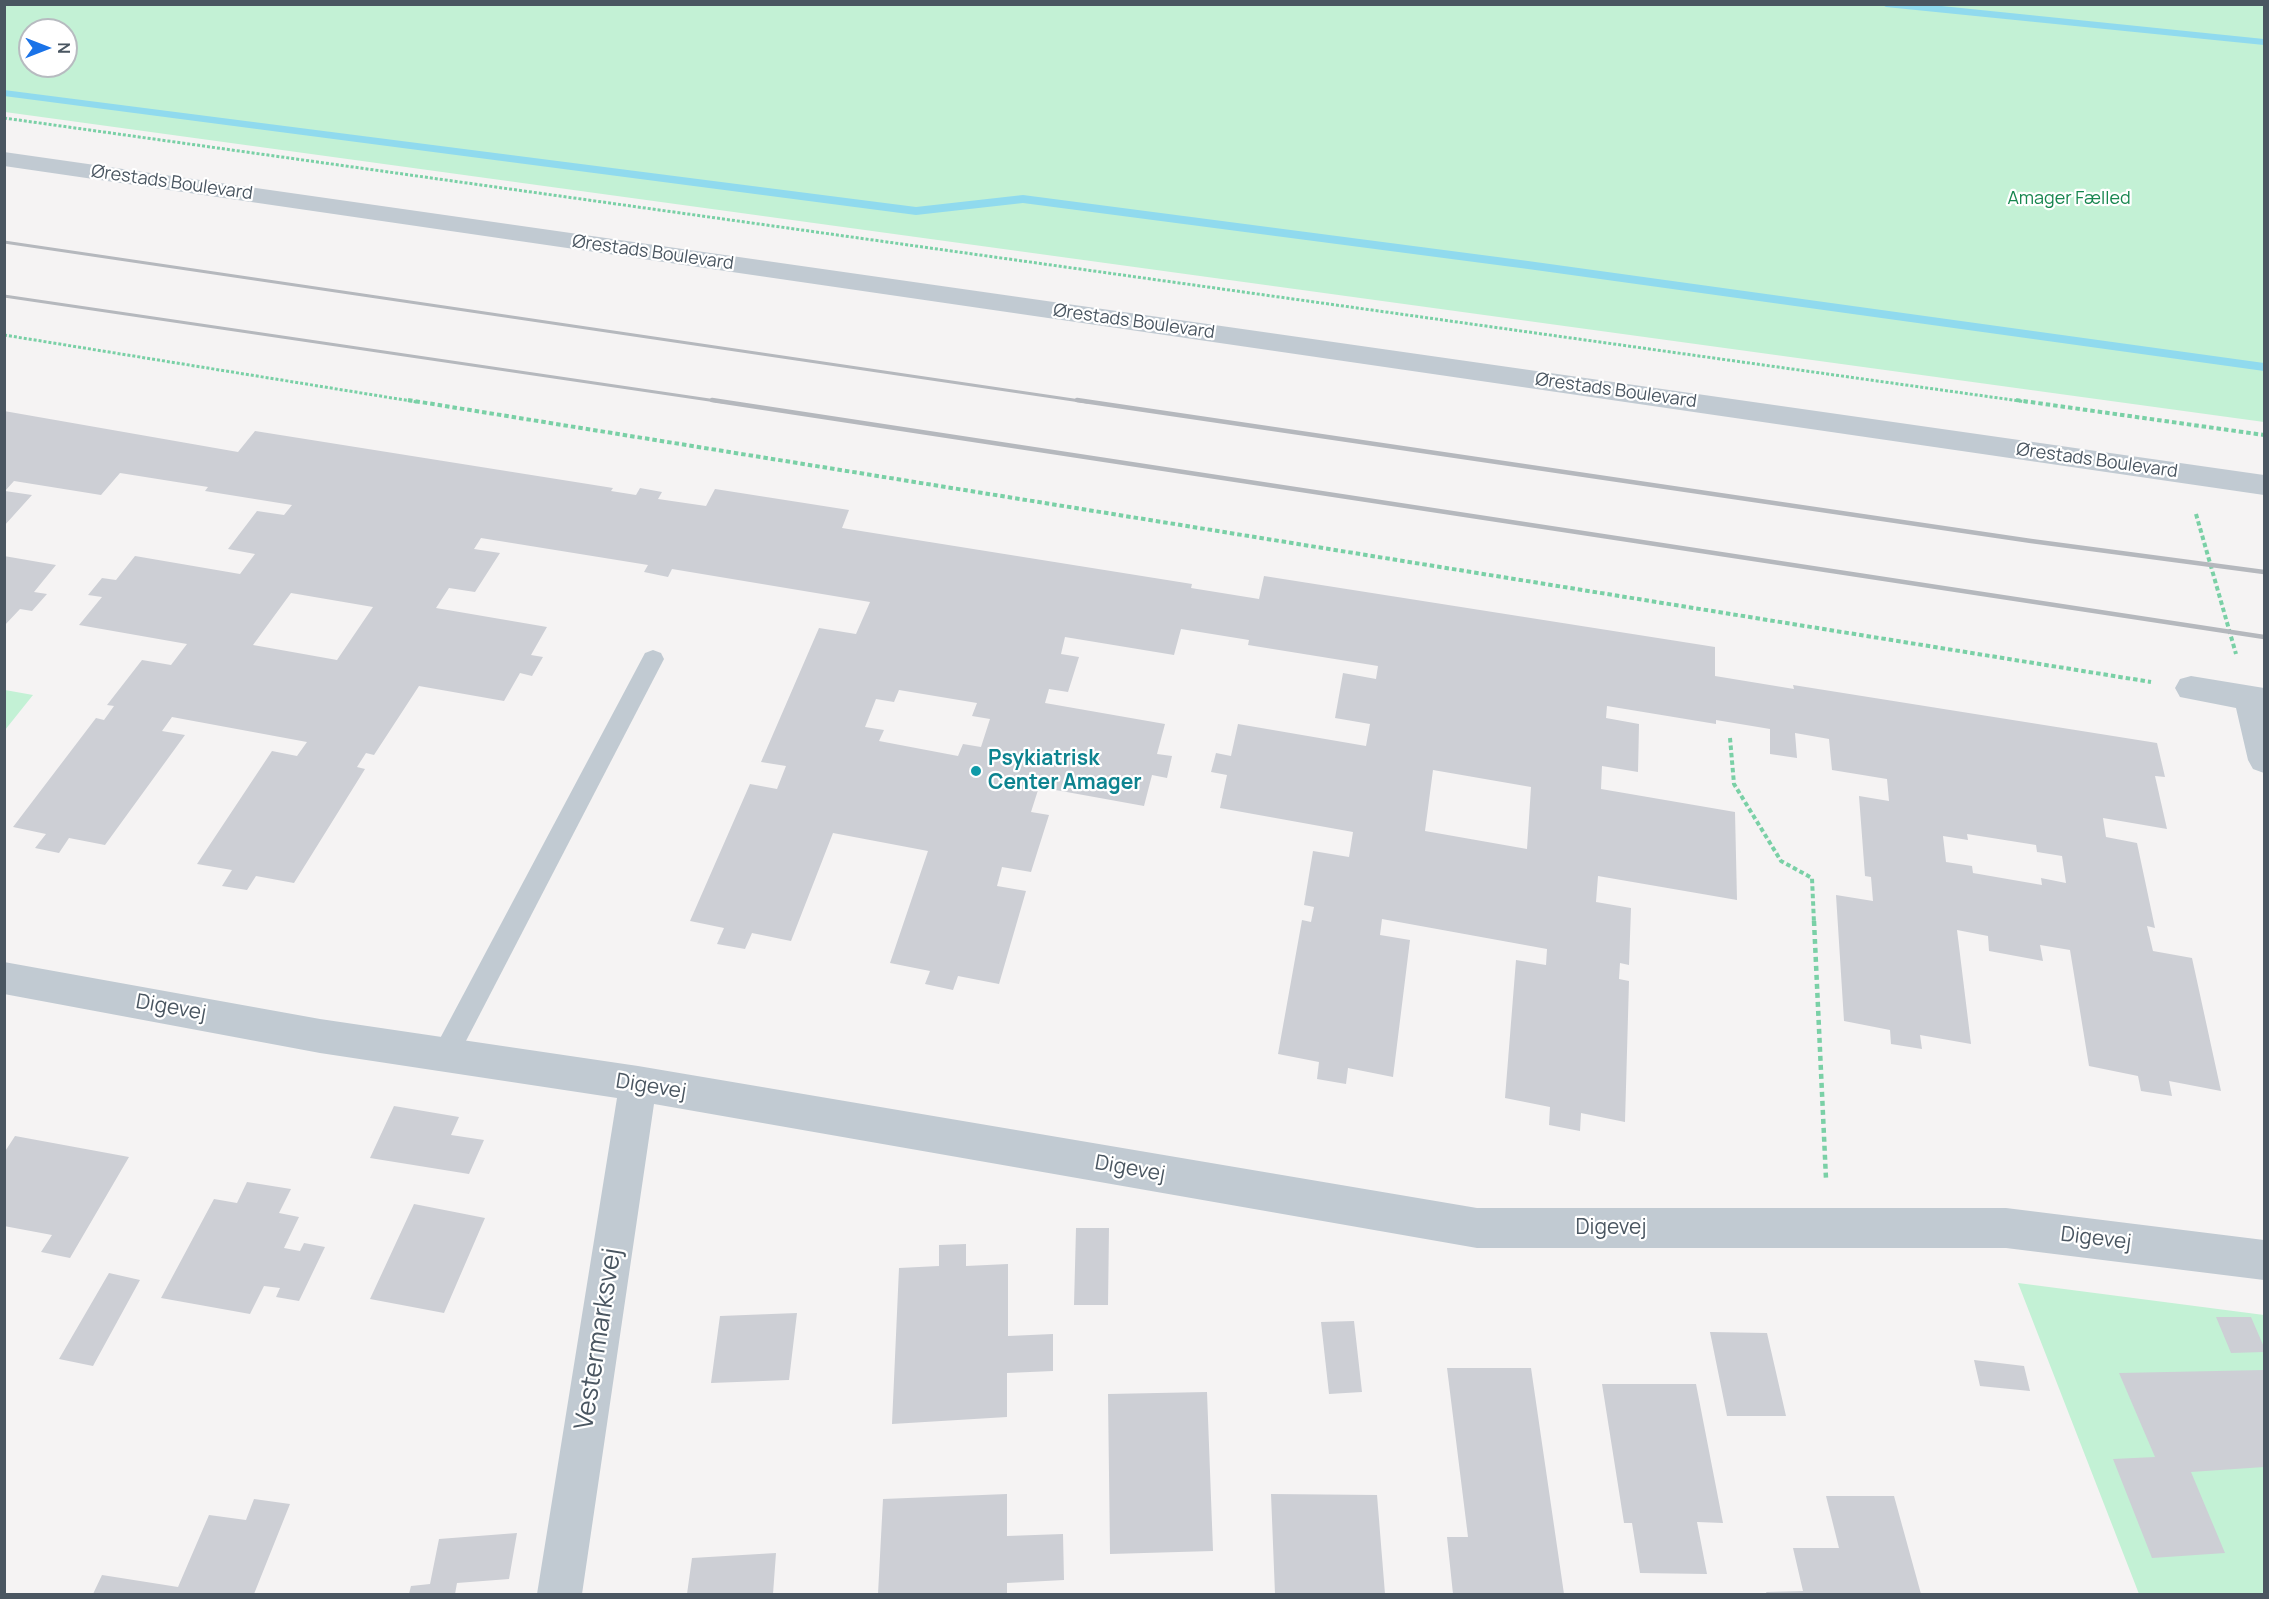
<!DOCTYPE html>
<meta charset="utf-8">
<style>
body{margin:0}
#map{position:relative;width:2269px;height:1599px;overflow:hidden;background:#f5f3f3;font-family:Manrope,sans-serif}
canvas{display:block}
.frame{position:absolute;inset:0;border:6px solid #4a5661;pointer-events:none}
.north{position:absolute;left:18px;top:18px;width:60px;height:60px;box-sizing:border-box;background:#fff;border:2px solid #b7bbc0;border-radius:50%;rotate:90deg;font-size:16px;font-weight:700;line-height:24px;text-align:center;color:#4a5661}
.north::after{content:'';display:block;margin:auto;width:21px;height:27px;background:#1a73e8;clip-path:polygon(50% 0,100% 100%,50% 72%,0 100%)}
</style>
<div id="map">
<canvas width="2269" height="1599"></canvas>
<div class="frame"></div>
<div class="north">N</div>
</div>
<script>
const ctx = document.querySelector('canvas').getContext('2d');
ctx.lineJoin = 'round';
function fill(path, color) {
  ctx.fillStyle = color;
  ctx.fill(path, 'evenodd');
}
function strokePath(path, color, width, dash) {
  ctx.strokeStyle = color;
  ctx.lineWidth = width;
  ctx.lineCap = dash ? 'butt' : 'round';
  ctx.setLineDash(dash || []);
  ctx.stroke(path);
}
function write(font, color, halo, rows, align = 'center') {
  ctx.font = font + ' Manrope,sans-serif';
  ctx.lineWidth = 4.5;
  ctx.setLineDash([]);
  ctx.textBaseline = 'middle';
  ctx.strokeStyle = halo;
  ctx.fillStyle = color;
  for (const [text, x, y, turn = 0] of rows) {
    ctx.save();
    ctx.translate(x, y);
    ctx.rotate((+turn || 0) * Math.PI / 180);
    ctx.textAlign = isNaN(turn) ? turn : align;
    if (halo) ctx.strokeText(text, 0, 0);
    ctx.fillText(text, 0, 0);
    ctx.restore();
  }
}
const green = new Path2D(`
 M 5,4 L 2264,5 L 2264,422 L 5,112 ZM 30,30 L 66,30 L 66,66 L 30,66 Z
 M 5,690 L 33,695 L 5,730 L 4,690 Z
 M 2018,1283 L 2264,1315 L 2264,1594 L 2139,1594 Z`);
const stream = new Path2D(`
 M 1881,4 L 1922,4 L 2264,39 L 2264,45 L 1886,7 Z
 M 4,90 L 916,207 L 1023,195 L 1528,261 L 2264,363 L 2264,371 L 1528,269 L 1023,203 L 916,215 L 4,96 Z`);
const building = new Path2D(`
 M 4,411 L 238,452 L 255,431 L 613,488 L 611,491 L 636,495 L 640,488 L 662,492 L 658,499 L 706,506 L 715,489 L 849,510 L 842,528 L 1192,584 L 1191,588 L 1259,599 L 1264,576 L 1715,647 L 1715,676 L 1794,689 L 1793,685 L 2157,743 L 2165,777 L 2155,776 L 2167,829 L 2103,818 L 2106,837 L 2137,843 L 2155,928 L 2147,926 L 2153,951 L 2192,958 L 2221,1091 L 2169,1081 L 2172,1096 L 2141,1091 L 2138,1076 L 2089,1066 L 2070,950 L 2040,945 L 2043,961 L 1989,951 L 1988,936 L 1957,930 L 1971,1044 L 1920,1035 L 1922,1049 L 1891,1044 L 1890,1030 L 1844,1021 L 1836,895 L 1873,901 L 1871,877 L 1865,876 L 1859,796 L 1889,801 L 1887,779 L 1832,770 L 1829,739 L 1795,733 L 1797,758 L 1770,754 L 1770,729 L 1716,720 L 1716,724 L 1607,706 L 1606,718 L 1639,724 L 1638,772 L 1602,766 L 1601,789 L 1735,812 L 1737,900 L 1598,876 L 1596,902 L 1631,908 L 1629,965 L 1620,963 L 1619,979 L 1629,981 L 1625,1122 L 1581,1113 L 1580,1131 L 1549,1125 L 1550,1107 L 1505,1098 L 1516,960 L 1546,965 L 1547,949 L 1382,919 L 1380,935 L 1410,940 L 1393,1077 L 1348,1068 L 1346,1084 L 1317,1079 L 1319,1062 L 1278,1054 L 1302,920 L 1311,922 L 1314,907 L 1304,905 L 1313,851 L 1349,857 L 1353,832 L 1220,808 L 1227,775 L 1211,772 L 1216,753 L 1231,756 L 1238,724 L 1366,746 L 1370,724 L 1335,718 L 1343,673 L 1376,679 L 1378,666 L 1248,645 L 1249,640 L 1181,629 L 1174,655 L 1065,637 L 1061,654 L 1079,657 L 1068,692 L 1049,689 L 1045,703 L 1165,724 L 1157,754 L 1172,756 L 1167,778 L 1152,775 L 1144,806 L 1039,787 L 1031,812 L 1049,815 L 1031,872 L 1002,867 L 997,886 L 1026,891 L 999,984 L 958,976 L 953,990 L 925,984 L 930,971 L 890,963 L 928,851 L 833,833 L 791,941 L 752,933 L 745,949 L 717,944 L 724,928 L 690,921 L 750,784 L 777,789 L 786,766 L 761,762 L 819,628 L 856,634 L 870,602 L 672,569 L 668,577 L 644,572 L 648,565 L 481,538 L 474,549 L 500,553 L 475,592 L 449,588 L 436,608 L 547,627 L 531,655 L 543,657 L 532,676 L 520,673 L 504,701 L 419,686 L 374,755 L 366,753 L 357,767 L 365,769 L 294,883 L 256,876 L 247,890 L 222,886 L 232,870 L 197,864 L 272,751 L 297,756 L 307,742 L 172,717 L 162,731 L 185,735 L 105,845 L 69,838 L 59,853 L 35,848 L 46,834 L 13,827 L 96,718 L 104,720 L 114,706 L 107,705 L 142,660 L 171,665 L 187,644 L 79,625 L 102,597 L 88,595 L 102,578 L 116,580 L 135,556 L 240,574 L 255,554 L 228,549 L 257,511 L 284,515 L 292,505 L 205,491 L 208,487 L 120,473 L 101,495 L 14,481 L 5,491 L 32,495 L 4,526 ZM 291,593 L 373,607 L 337,660 L 253,645 ZM 899,690 L 977,703 L 972,716 L 990,719 L 981,747 L 963,744 L 958,756 L 879,741 L 884,730 L 865,727 L 876,699 L 894,702 ZM 1433,770 L 1531,787 L 1527,849 L 1425,831 ZM 1967,834 L 2036,845 L 2037,852 L 2062,856 L 2066,883 L 2041,878 L 2042,885 L 1973,873 L 1972,866 L 1946,862 L 1943,836 L 1968,840 Z
 M 4,556 L 56,565 L 34,592 L 47,594 L 32,611 L 20,609 L 4,626 Z
 M 394,1106 L 459,1117 L 451,1135 L 484,1140 L 469,1174 L 370,1158 Z
 M 15,1136 L 129,1157 L 70,1258 L 41,1252 L 52,1235 L 4,1226 L 4,1153 Z
 M 247,1182 L 291,1189 L 279,1213 L 299,1217 L 284,1248 L 300,1251 L 304,1243 L 325,1247 L 299,1301 L 276,1297 L 280,1288 L 264,1286 L 250,1314 L 161,1298 L 214,1199 L 237,1203 Z
 M 414,1204 L 485,1218 L 444,1313 L 370,1299 Z
 M 1076,1228 L 1109,1228 L 1108,1305 L 1074,1305 Z
 M 966,1244 L 966,1266 L 1008,1264 L 1008,1336 L 1053,1334 L 1053,1371 L 1007,1373 L 1007,1417 L 892,1424 L 899,1268 L 939,1266 L 939,1245 Z
 M 109,1273 L 140,1280 L 93,1366 L 59,1359 Z
 M 797,1313 L 789,1380 L 711,1383 L 720,1316 Z
 M 2216,1317 L 2251,1317 L 2264,1347 L 2264,1352 L 2231,1353 Z
 M 1354,1321 L 1362,1392 L 1329,1394 L 1321,1322 Z
 M 1710,1332 L 1767,1333 L 1786,1416 L 1727,1416 Z
 M 1974,1360 L 2024,1366 L 2030,1391 L 1980,1386 Z
 M 1447,1368 L 1531,1368 L 1564,1594 L 1453,1594 L 1447,1537 L 1468,1537 Z
 M 2264,1370 L 2264,1467 L 2191,1472 L 2225,1553 L 2152,1558 L 2113,1459 L 2155,1457 L 2119,1373 Z
 M 1602,1384 L 1696,1384 L 1723,1523 L 1697,1522 L 1707,1574 L 1640,1573 L 1632,1523 L 1624,1523 Z
 M 1207,1392 L 1213,1551 L 1110,1554 L 1108,1394 Z
 M 1007,1494 L 1007,1536 L 1063,1534 L 1064,1580 L 1007,1583 L 1007,1594 L 878,1594 L 883,1499 Z
 M 1271,1494 L 1377,1495 L 1385,1594 L 1275,1594 Z
 M 1826,1496 L 1894,1496 L 1921,1594 L 1767,1594 L 1766,1592 L 1803,1591 L 1793,1548 L 1839,1548 Z
 M 254,1499 L 290,1504 L 254,1594 L 93,1594 L 102,1575 L 178,1587 L 209,1515 L 246,1520 Z
 M 517,1533 L 509,1579 L 457,1583 L 455,1594 L 409,1594 L 411,1586 L 430,1584 L 439,1539 Z
 M 776,1553 L 773,1594 L 687,1594 L 692,1558 Z`);
const pathFar2 = new Path2D(`
 M 4,118 L 2027,402
 M 4,335 L 417,402`);
const pathFar1 = new Path2D(`
 M 408,400 L 2151,682
 M 2016,400 L 2264,435
 M 2196,514 L 2236,654
 M 1730,738 L 1734,784 L 1781,861 L 1812,878 L 1814,923`);
const path = new Path2D(`
 M 1814,921 L 1826,1179`);
const service = new Path2D(`
 M 653,650 L 661,653 L 664,659 L 454,1064 L 445,1067 L 436,1064 L 432,1055 L 436,1046 L 645,653 Z`);
const pedestrian = new Path2D(`
 M 2191,676 L 2264,688 L 2264,773 L 2253,769 L 2248,760 L 2236,708 L 2180,697 L 2175,688 L 2180,679 Z`);
const minor = new Path2D(`
 M 4,962 L 320,1019 L 638,1066 L 1477,1208 L 2006,1208 L 2264,1240 L 2264,1280 L 2006,1248 L 1477,1248 L 654,1104 L 582,1594 L 537,1594 L 617,1098 L 320,1053 L 4,994 Z`);
const tertiary = new Path2D(`
 M 4,152 L 2264,475 L 2264,495 L 4,166 Z`);
const railFar1 = new Path2D(`
 M 4,242 L 1087,402
 M 4,296 L 723,402`);
const rail = new Path2D(`
 M 712,400 C 1230,476 1747,558 2264,637
 M 1077,400 L 2031,541 L 2264,572`);
const markers = [
 [976,771,6,"#0f9aa8"]
];
const farStreetnames = [
 ["Ørestads Boulevard",172,183,8],
 ["Ørestads Boulevard",653,253,8],
 ["Ørestads Boulevard",1134,322,8],
 ["Ørestads Boulevard",1616,391,8],
 ["Ørestads Boulevard",2097,461,8]
];
const farParknames = [
 ["Amager Fælled",2069,199]
];
const cultureNames = [
 ["Psykiatrisk",988,759],
 ["Center Amager",988,783]
];
const streetNames = [
 ["Digevej",171,1008,10],
 ["Digevej",651,1087,9],
 ["Digevej",1130,1169,10],
 ["Digevej",1611,1228],
 ["Digevej",2096,1239,7]
];
const nearStreetnames = [
 ["Vestermarksvej",599,1339,-81]
];
fill(green, '#c3f1d5');
fill(stream, '#90daee');
fill(building, '#cdcfd5');
strokePath(pathFar2, '#7ad0a6', 3, [3, 2]);
strokePath(pathFar1, '#7ad0a6', 4, [4.5, 3]);
strokePath(path, '#7ad0a6', 4.5, [5, 4]);
fill(service, '#c1cad2');
fill(pedestrian, '#c1cad2');
fill(minor, '#c1cad2');
fill(tertiary, '#c1cad2');
strokePath(railFar1, '#b5b8bd', 3);
strokePath(rail, '#b5b8bd', 4.5);
for (const [x, y, r, color] of markers) {
  const dot = new Path2D();
  dot.arc(x, y, r, 0, 2 * Math.PI);
  ctx.fillStyle = color;
  ctx.fill(dot);
  strokePath(dot, '#fff', 2);
}
write('18px', '#4a5661', '#fff', farStreetnames);
write('18px', '#17864f', '#fff', farParknames);
write('bold 21px', '#0d838f', '#fff', cultureNames, 'left');
write('21px', '#4a5661', '#fff', streetNames);
write('26px', '#4a5661', '#fff', nearStreetnames);
</script>
